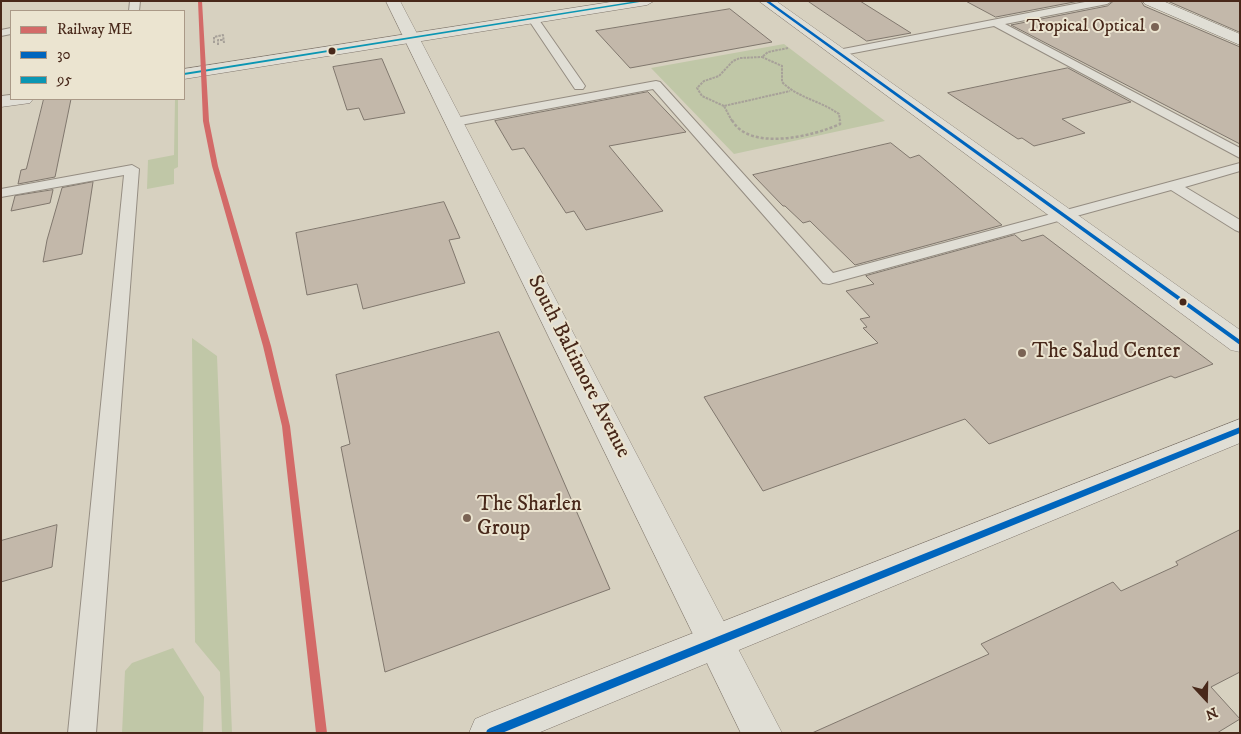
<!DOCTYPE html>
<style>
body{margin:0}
#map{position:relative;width:1241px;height:734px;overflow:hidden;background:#d7d1c0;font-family:"IM FELL DW Pica",serif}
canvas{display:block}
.frame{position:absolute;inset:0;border:2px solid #48281a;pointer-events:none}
.legend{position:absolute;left:10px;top:10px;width:175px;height:90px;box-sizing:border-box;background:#ebe4d0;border:1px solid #aa9987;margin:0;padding:6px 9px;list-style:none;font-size:15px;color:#48281a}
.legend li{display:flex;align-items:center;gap:10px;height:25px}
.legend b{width:25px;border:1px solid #aa9987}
.north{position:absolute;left:1181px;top:674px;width:50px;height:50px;-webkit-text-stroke:4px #ebe4d0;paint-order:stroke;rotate:159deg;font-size:14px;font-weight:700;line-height:20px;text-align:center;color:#48281a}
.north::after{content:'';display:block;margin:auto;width:18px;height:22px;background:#48281a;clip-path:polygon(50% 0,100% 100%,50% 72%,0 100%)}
</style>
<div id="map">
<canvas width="1241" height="734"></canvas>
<div class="frame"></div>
<ul class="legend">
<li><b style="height:6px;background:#d36a68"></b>Railway ME</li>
<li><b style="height:6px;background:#0065bd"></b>30</li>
<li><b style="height:6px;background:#0b96b3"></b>95</li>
</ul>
<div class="north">N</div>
</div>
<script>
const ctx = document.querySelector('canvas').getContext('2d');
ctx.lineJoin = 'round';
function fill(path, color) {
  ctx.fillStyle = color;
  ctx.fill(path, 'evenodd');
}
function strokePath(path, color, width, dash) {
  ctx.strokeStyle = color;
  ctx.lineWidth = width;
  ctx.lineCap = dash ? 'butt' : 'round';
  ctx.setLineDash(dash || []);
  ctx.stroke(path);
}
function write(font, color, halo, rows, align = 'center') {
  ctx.font = font + ' "IM FELL DW Pica",serif';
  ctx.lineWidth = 4;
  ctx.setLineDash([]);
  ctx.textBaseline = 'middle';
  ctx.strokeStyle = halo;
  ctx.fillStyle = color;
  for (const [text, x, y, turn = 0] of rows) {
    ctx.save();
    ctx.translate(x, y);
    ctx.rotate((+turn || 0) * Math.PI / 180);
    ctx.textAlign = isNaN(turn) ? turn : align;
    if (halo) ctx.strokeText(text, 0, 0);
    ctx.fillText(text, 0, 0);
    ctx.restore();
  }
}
const green = new Path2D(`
 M 784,44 L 885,121 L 734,154 L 651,68 Z
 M 175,99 L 178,99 L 178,167 L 174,169 L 174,184 L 147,189 L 148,160 L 174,155 Z
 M 192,338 L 217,356 L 232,733 L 222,733 L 220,672 L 195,642 Z
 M 173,648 L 204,697 L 203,733 L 122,733 L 125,671 L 132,663 Z`);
const building = new Path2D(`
 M 808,1 L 860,1 L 911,33 L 867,41 Z
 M 966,1 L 1079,1 L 996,17 Z
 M 1114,1 L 1141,1 L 1144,6 L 1240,47 L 1240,144 L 1011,25 L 1107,6 Z
 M 1168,1 L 1240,1 L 1240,32 Z
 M 730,9 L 772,42 L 630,68 L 596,31 Z
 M 382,59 L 405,113 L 364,120 L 359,108 L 347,110 L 333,67 Z
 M 1068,68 L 1131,102 L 1062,119 L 1085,133 L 1034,146 L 1022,138 L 1018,139 L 948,93 Z
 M 648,92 L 686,132 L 609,146 L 663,211 L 586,230 L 574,211 L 566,213 L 524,148 L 512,150 L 495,121 Z
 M 44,99 L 71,99 L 55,177 L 18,184 L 21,170 L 26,169 Z
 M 891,143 L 910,158 L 919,155 L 1002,225 L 855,265 L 810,221 L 803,223 L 785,206 L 783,206 L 753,175 Z
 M 93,182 L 82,254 L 43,262 L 47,240 L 62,188 Z
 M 53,190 L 50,203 L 11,211 L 15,196 Z
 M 444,202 L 460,238 L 449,240 L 465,283 L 363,309 L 357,284 L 307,295 L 296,233 Z
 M 1015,235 L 1022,241 L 1043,235 L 1213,364 L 1175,378 L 1171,376 L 989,444 L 965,419 L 763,491 L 704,397 L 878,343 L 863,328 L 867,327 L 860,319 L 870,317 L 846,291 L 874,284 L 866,276 Z
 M 499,332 L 610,589 L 385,672 L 341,447 L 350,444 L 336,375 Z
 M 57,525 L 52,567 L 1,582 L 1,541 Z
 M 1240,530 L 1240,672 L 1211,687 L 1240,719 L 1217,733 L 812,733 L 989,654 L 981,644 L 1113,582 L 1121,591 L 1178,565 L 1176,562 Z`);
const pathFar1 = new Path2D(`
 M 214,43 L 214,37 L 223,35 L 224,43
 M 218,45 L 218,40 L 223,40
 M 788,48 L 768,52 L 762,57 L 782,66 L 782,82 C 798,98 821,101 839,114 L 840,121
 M 724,106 L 702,96 L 697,88 L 704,81 L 719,76 L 733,61 L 740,58 L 762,57
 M 732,121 L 724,106 L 790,91`);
const path = new Path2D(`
 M 732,120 C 749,152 814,136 840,124 L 840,120`);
const lane = new Path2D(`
 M 130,1 L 140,1 L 139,11 L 129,11 Z
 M 1090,1 L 1112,1 L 1107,4 L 1005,24 L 1240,148 L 1240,158 L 994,26 L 838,56 L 832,53 L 838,50 Z
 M 533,16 L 537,17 L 583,83 L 585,86 L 583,89 L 575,89 L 528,19 Z
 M 11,28 L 11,34 L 1,36 L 1,30 Z
 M 656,81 L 660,82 L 833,273 L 1240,163 L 1240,171 L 1185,187 L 1240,220 L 1240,232 L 1235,230 L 1171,190 L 829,284 L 823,283 L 653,89 L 455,126 L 449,122 L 455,118 Z
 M 132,165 L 139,169 L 96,733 L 68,733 L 124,175 L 1,197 L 1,189 Z`);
const street = new Path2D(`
 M 386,1 L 400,1 L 782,733 L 741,733 Z
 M 759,1 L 776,1 L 1240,330 L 1240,352 L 1231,350 Z`);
const secondary = new Path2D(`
 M 617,1 L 654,1 L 647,5 L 184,79 L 184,69 Z
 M 1143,1 L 1163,1 L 1240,34 L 1240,45 L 1145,4 Z
 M 11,95 L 11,99 L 33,99 L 30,103 L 1,107 L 1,96 Z
 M 1240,419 L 1240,443 L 538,733 L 469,733 L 475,719 L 489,713 Z`);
const bus1 = new Path2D(`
 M 765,1 L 769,1 L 1240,340 L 1240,345 Z
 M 1240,427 L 1240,433 L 502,733 L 486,733 L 487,730 L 490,728 Z`);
const bus2 = new Path2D(`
 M 637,1 L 646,1 L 184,75 L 184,73 Z`);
const rail1 = new Path2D(`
 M 198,1 L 202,1 L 209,121 L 218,166 L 271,346 L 290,426 L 327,733 L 316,733 L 282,426 L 263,346 L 212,166 L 203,121 Z`);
const markers = [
 [1155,27,5,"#7a6354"],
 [332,51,4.5,"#48281a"],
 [1183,302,4.5,"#48281a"],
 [1022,353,5,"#7a6354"],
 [467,518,5,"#7a6354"]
];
const farPoinames = [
 ["Tropical Optical",1145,27]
];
const poiNames = [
 ["The Salud Center",1032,353],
 ["The Sharlen",477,506],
 ["Group",477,530]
];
const streetNames = [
 ["South Baltimore Avenue",578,367,63]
];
fill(green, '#c0c7a7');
fill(building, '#c3b8aa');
strokePath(building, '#80776d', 1);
strokePath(lane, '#958d82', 2);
strokePath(street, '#958d82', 1);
strokePath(secondary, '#80776d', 1);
strokePath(pathFar1, '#a7a199', 2, [2.5, 1]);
strokePath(path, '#a7a199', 2.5, [3, 2]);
fill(lane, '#e0ded5');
fill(street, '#e0ded5');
fill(secondary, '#e0ded5');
fill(bus1, '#0065bd');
fill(bus2, '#0b96b3');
fill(rail1, '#d36a68');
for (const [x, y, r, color] of markers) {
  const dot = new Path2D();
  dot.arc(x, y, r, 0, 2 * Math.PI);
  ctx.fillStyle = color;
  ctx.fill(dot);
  strokePath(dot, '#ebe4d0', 2);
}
write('18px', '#48281a', '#ebe4d0', farPoinames, 'right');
write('21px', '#48281a', '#ebe4d0', poiNames, 'left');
write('21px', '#48281a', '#ebe4d0', streetNames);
</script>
